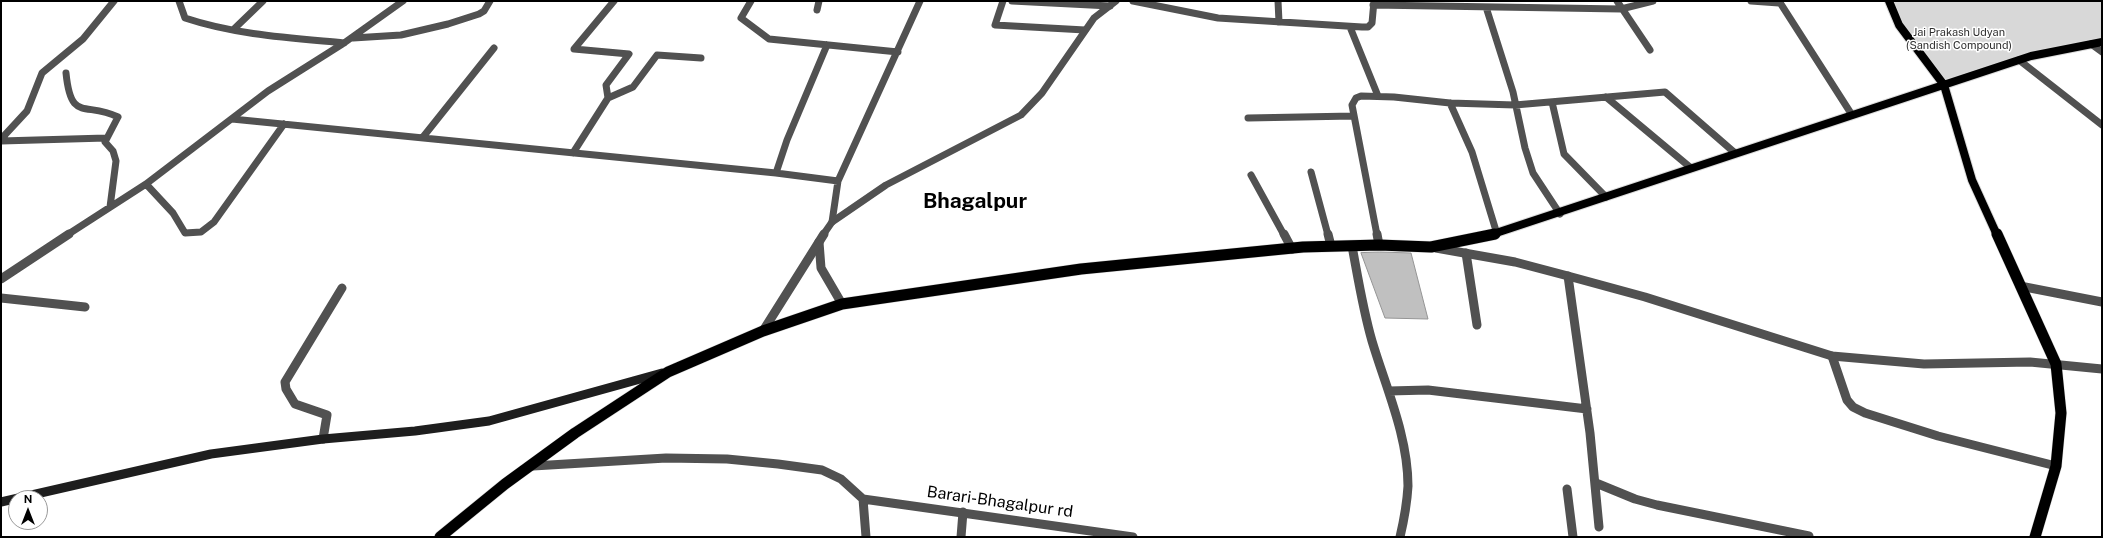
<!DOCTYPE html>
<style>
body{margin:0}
#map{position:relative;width:2103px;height:538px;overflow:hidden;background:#fff;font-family:"Public Sans",sans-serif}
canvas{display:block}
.frame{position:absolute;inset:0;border:2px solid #000;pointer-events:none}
.north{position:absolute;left:8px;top:490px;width:40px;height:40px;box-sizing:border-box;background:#fff;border:1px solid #999;border-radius:50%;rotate:0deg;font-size:11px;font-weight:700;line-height:16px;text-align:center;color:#000}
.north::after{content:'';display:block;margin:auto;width:14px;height:18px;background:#000;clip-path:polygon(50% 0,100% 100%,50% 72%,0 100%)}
</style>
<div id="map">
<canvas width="2103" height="538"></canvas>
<div class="frame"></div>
<div class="north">N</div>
</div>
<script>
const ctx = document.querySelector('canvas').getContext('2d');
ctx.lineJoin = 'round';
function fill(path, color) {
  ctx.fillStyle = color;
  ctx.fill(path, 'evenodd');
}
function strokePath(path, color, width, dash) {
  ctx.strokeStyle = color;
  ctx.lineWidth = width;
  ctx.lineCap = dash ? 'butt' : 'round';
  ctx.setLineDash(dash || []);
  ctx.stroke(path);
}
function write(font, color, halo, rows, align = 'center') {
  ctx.font = font + ' "Public Sans",sans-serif';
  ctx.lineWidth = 3;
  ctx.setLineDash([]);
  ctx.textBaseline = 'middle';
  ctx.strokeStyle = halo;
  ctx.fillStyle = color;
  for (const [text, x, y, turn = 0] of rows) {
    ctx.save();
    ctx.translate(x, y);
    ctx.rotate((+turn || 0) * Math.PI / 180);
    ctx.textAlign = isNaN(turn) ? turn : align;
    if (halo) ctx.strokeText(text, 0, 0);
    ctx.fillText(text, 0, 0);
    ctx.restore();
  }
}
const green = new Path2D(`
 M 1889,1 L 2102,1 L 2102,40 L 1944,85 L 1899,25 Z`);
const building = new Path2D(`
 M 1380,252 L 1411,253 L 1428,319 L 1385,318 L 1361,253 Z`);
const minorFar1 = new Path2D(`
 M 179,1 L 185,18 C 236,35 291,38 344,43
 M 751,1 L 741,18 L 769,39 L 898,52
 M 1003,1 L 995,25 L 1085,30
 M 1012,1 L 1110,6
 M 1133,1 L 1218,18 L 1362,27 L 1368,27 L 1372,23 L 1374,1
 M 1278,1 L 1279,22
 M 1617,1 L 1650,50
 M 1751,1 L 1779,3
 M 1779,1 L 1852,115
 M 1373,5 L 1621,9 L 1653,1
 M 1486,7 L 1513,92 L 1525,148 L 1533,173 L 1560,214
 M 817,10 L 819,1
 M 1350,27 L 1378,96
 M 234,29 L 263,1
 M 353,38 L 401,35 L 448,24 L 479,14 L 484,11 L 490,1
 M 2091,44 L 2102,52
 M 2019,60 L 2102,125
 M 66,73 C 71,123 85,101 118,117 L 105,142 L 113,151 L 116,161 L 110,207
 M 1606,97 L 1691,168
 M 608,98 L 633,87 L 657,55 L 701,58
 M 1552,102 L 1564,154 L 1606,197
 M 1450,103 L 1472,152 L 1497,234
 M 1248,118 L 1353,116
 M 232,119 L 776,173 L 838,181
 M 423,137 L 494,48
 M 1,139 L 27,111 L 42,73 L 83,39 L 114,1
 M 1,141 L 106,138
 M 573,153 L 608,98 L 606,85 L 629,54 L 574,49 L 614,1
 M 1311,172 L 1328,235
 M 776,173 L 787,140 L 827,45
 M 1251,175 L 1284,235
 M 146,184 L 173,213 L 185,233 L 201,232 L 214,222 L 284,124
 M 832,222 L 838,181 L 920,1
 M 67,235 L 146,184 L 268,91 L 344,43 L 403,1
 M 1377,235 L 1352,105 L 1356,98 L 1361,96 L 1394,97 L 1450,103 L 1515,105 L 1665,92 L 1735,153`);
const minor = new Path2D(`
 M 1284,234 L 1292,249
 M 1328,234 L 1331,246
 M 1377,234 L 1379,245
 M 819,242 L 821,268 L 842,304
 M 1352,246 C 1358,278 1363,310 1372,341 C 1386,388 1408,436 1408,486 C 1407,503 1404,520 1400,537
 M 1466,253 L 1477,325
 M 1568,276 L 1590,433 L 1599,527
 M 1,279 L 69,234
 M 2020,286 L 2102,302
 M 1,298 L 85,307
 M 1832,356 L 1847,400 L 1853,407 L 1865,413 L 1938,436 L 2056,466
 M 1389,391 L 1428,390 L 1587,409
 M 323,439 L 327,415 L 295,404 L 286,389 L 285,382 L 342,288
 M 533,466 L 666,458 L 727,459 L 778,464 L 822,470 L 841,479 L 863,499 L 866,537
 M 1596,483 L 1635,499 L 1657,505 L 1809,536
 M 1567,489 L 1573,537
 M 863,499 L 1133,537
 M 961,537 L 963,512`);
const tertiaryFar1 = new Path2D(`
 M 823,235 L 832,222 L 886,185 L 1021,115 L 1042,93 L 1094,18 L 1116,1`);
const tertiary = new Path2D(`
 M 1436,248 L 1515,262 L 1568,276 L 1645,297 L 1832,356 L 1924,364 L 2030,362 L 2102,369
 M 763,331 L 824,234`);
const secondary = new Path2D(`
 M 1,502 L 211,454 L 323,439 L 415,431 L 489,421 L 662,373`);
const primaryFar1 = new Path2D(`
 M 1889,1 L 1899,25 L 1944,85 L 1972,180 L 1997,235
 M 1490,235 L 2031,56 L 2102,42`);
const primary = new Path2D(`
 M 1997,234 L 2056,364 L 2061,413 L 2056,466 L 2035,537
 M 440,537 L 505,484 L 575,433 L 668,372 L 763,331 L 842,304 L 1081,269 L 1303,247 L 1379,245 L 1431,247 L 1495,234`);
const farParknames = [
 ["Jai Prakash Udyan",1959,33],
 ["(Sandish Compound)",1959,46]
];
const nearStreetnames = [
 ["Barari-Bhagalpur rd",1000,502,8]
];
const townNames = [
 ["Bhagalpur",975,202]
];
fill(green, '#d8d8d8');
fill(building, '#c0c0c0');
strokePath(building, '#959595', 1);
strokePath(primaryFar1, '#dbdbdb', 10);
strokePath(primary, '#dbdbdb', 12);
strokePath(minorFar1, '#515151', 7);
strokePath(minor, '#515151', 9);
strokePath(tertiaryFar1, '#515151', 7);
strokePath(tertiary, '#515151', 9);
strokePath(secondary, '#1e1e1e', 9);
strokePath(primaryFar1, '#000', 8);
strokePath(primary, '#000', 11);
write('11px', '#2f2f2f', '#fff', farParknames);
write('16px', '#000', '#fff', nearStreetnames);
write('bold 21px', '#000', '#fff', townNames);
</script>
